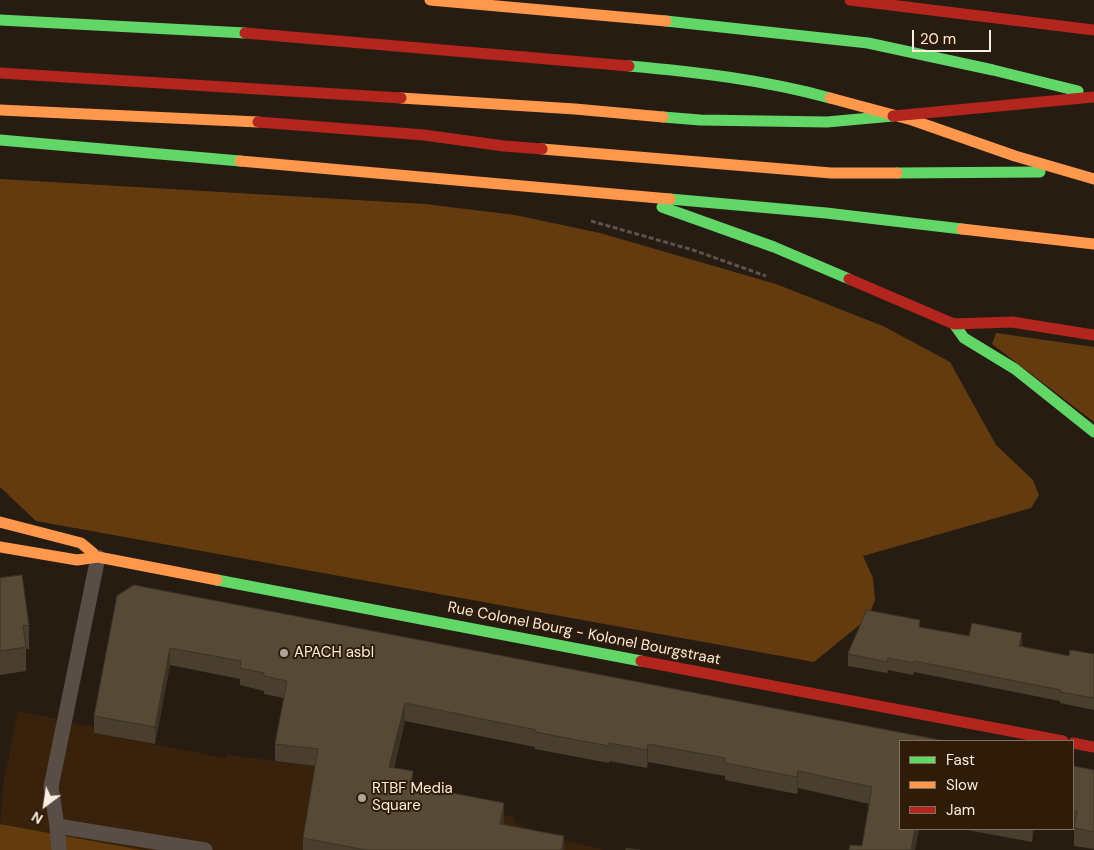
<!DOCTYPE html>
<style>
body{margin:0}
#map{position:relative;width:1094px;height:850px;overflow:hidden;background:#261c11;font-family:"DM Sans",sans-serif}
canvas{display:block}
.legend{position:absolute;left:899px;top:740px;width:175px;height:90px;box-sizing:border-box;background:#2f1c08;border:1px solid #81705f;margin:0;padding:6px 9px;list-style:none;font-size:15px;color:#fbede1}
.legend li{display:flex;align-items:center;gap:10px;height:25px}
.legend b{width:25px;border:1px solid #81705f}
.north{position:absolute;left:20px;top:780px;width:50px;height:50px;-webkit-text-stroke:4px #2f1c08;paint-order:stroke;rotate:211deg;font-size:14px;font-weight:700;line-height:20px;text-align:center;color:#fbede1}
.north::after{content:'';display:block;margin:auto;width:18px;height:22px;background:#fbede1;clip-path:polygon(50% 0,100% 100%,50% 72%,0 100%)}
.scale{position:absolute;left:912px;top:30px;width:79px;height:22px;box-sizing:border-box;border:2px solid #fbede1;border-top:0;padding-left:6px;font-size:15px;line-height:18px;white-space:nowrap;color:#fbede1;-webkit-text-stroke:4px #2f1c08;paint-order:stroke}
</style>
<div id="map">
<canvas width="1094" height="850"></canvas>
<ul class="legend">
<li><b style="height:6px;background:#63d668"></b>Fast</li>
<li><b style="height:6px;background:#ff974d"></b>Slow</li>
<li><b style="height:6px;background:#b3261e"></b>Jam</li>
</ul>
<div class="north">N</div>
<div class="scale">20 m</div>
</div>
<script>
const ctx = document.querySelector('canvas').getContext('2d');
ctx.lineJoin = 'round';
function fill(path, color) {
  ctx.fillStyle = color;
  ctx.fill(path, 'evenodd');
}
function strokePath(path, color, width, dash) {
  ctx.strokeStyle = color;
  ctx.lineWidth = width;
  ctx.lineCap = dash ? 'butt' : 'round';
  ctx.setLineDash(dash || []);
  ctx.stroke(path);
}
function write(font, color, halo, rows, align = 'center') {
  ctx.font = font + ' "DM Sans",sans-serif';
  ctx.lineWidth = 4;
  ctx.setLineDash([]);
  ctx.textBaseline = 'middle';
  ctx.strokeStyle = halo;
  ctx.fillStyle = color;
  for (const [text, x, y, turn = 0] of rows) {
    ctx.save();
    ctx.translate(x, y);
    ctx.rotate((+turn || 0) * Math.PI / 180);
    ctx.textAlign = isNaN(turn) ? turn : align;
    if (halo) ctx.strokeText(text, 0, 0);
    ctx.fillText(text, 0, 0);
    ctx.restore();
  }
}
const built = new Path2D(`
 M 18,711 L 95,727 L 94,733 L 226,758 L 227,755 L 399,777 L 446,804 L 515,817 L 515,822 L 540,835 L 604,850 L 142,850 L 0,824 L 4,781 Z`);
const forest = new Path2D(`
 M 0,179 L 425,204 L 515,215 L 600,233 L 776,284 L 883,326 L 950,362 L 996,445 L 1033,480 L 1039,495 L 1031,508 L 863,556 L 873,578 L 875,600 L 868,618 L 814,662 L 36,521 L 0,487 Z
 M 996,333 L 1094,347 L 1094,422 L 992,344 Z
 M 0,824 L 142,850 L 0,850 Z`);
const path = new Path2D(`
 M 591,221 L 693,250 L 766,276`);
const lane = new Path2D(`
 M 57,826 L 205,850
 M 59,850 L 57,826 L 51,787 L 98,557`);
const fast = new Path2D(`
 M 0,20 L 245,33
 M 666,21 L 868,43 L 993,70 L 1078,91
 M 629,66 C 697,72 765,80 830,98
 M 663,117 L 700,120 L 827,122 L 893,116
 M 0,140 L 240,161
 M 897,173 L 1040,172
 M 670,199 L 826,213 L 962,229
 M 662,207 L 774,247 L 849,279
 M 954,324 L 964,338 L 1015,369 L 1094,432
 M 217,580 L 641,661`);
const slow = new Path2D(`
 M 430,0 L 666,21
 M 401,98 L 575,109 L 663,117
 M 830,98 L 912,120 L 1015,156 L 1094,179
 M 0,110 L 258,122
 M 542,149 L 831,173 L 897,173
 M 240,161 L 670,199
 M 962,229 L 1094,244
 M 0,522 L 81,543 L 93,553
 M 0,547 L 77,560 L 98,557 L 217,580`);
const jam = new Path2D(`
 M 850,0 L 1094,30
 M 245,33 L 629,66
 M 0,73 L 401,98
 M 893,116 L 1094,97
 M 258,122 L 424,135 L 504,146 L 542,149
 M 849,279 L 954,324 L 1012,322 L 1094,335
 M 641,661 L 1063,741
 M 1073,743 L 1094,747`);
const wall = new Path2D(`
 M 0,578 L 29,625 L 29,649 L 26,649 L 26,671 L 0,675 Z
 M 117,596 L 900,741 L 919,829 L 915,850 L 849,850 L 862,846 L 869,804 L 798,788 L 797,794 L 725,780 L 725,776 L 648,762 L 647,768 L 609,761 L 609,763 L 535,749 L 535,747 L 405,721 L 394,768 L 413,785 L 504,820 L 503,825 L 564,850 L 303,850 L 303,838 L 315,766 L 275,761 L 275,744 L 284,698 L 264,694 L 264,691 L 240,685 L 240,679 L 170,665 L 155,744 L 94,733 L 94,716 Z
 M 920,627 L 969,636 L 1022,644 L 1021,646 L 1069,656 L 1094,654 L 1094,710 L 1060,703 L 1060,701 L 914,672 L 913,675 L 888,670 L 887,673 L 848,666 L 848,654 Z
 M 1073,766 L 1094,770 L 1094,849 L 1074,846 L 1074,828 L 1073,828 Z
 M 962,829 L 1034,829 L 1032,842 Z`);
const shadedWall = new Path2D(`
 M 1022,633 L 1022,644 L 1019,657 L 1019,646 Z
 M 170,648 L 170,665 L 155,744 L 155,727 Z
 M 405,703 L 405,721 L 389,784 L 389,767 Z
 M 648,744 L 648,762 L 647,768 L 647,750 Z
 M 413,771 L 413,788 L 411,785 Z
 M 798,771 L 798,788 L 797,794 L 797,777 Z
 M 504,803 L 504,820 L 500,842 L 500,824 Z
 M 915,829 L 919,829 L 915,850 L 911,850 Z
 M 1032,829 L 1034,829 L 1032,842 Z
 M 564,836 L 564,850 L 562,850 Z`);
const building = new Path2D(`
 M 22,575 L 29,625 L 23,626 L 26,647 L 0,651 L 0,578 Z
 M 134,585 L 945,741 L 900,741 L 900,829 L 915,829 L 911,850 L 849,850 L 850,845 L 862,846 L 872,787 L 798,771 L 797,777 L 725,763 L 725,758 L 648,744 L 647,750 L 609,743 L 609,746 L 535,732 L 536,730 L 405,703 L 389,767 L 413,771 L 411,785 L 504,803 L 500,824 L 564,836 L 562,850 L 366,850 L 303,838 L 318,749 L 275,744 L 287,681 L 264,676 L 264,673 L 240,668 L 241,661 L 170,648 L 155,727 L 94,716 L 117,596 Z
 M 867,610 L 920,620 L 919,627 L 969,636 L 972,623 L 1022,633 L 1019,646 L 1069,656 L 1070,650 L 1094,654 L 1094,698 L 1060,692 L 1061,690 L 914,661 L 913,663 L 888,658 L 887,662 L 848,654 Z
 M 1073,766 L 1094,770 L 1094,832 L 1074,828 L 1077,811 L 1073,811 Z
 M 626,848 L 640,850 L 626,850 Z`);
const markers = [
 [284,653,5,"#b0a498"],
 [362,798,5,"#b0a498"]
];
const streetNames = [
 ["Rue Colonel Bourg - Kolonel Bourgstraat",584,634,11]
];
const poiNames = [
 ["APACH asbl",294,653],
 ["RTBF Media",372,789],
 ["Square",372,806]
];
fill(built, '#39220b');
fill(forest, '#633b0e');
strokePath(path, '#5b544d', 3, [5, 2.5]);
strokePath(lane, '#584e47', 15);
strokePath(fast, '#63d668', 11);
strokePath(slow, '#ff974d', 11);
strokePath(jam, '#b3261e', 11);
fill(wall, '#4a3f2e');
fill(shadedWall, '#3c3325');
fill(building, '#564935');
strokePath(building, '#3c3325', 1);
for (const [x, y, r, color] of markers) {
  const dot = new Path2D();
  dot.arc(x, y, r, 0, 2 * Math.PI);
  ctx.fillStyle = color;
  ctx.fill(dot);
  strokePath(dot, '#2f1c08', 2);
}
write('15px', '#fbede1', '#2f1c08', streetNames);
write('15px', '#fbede1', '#2f1c08', poiNames, 'left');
</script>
